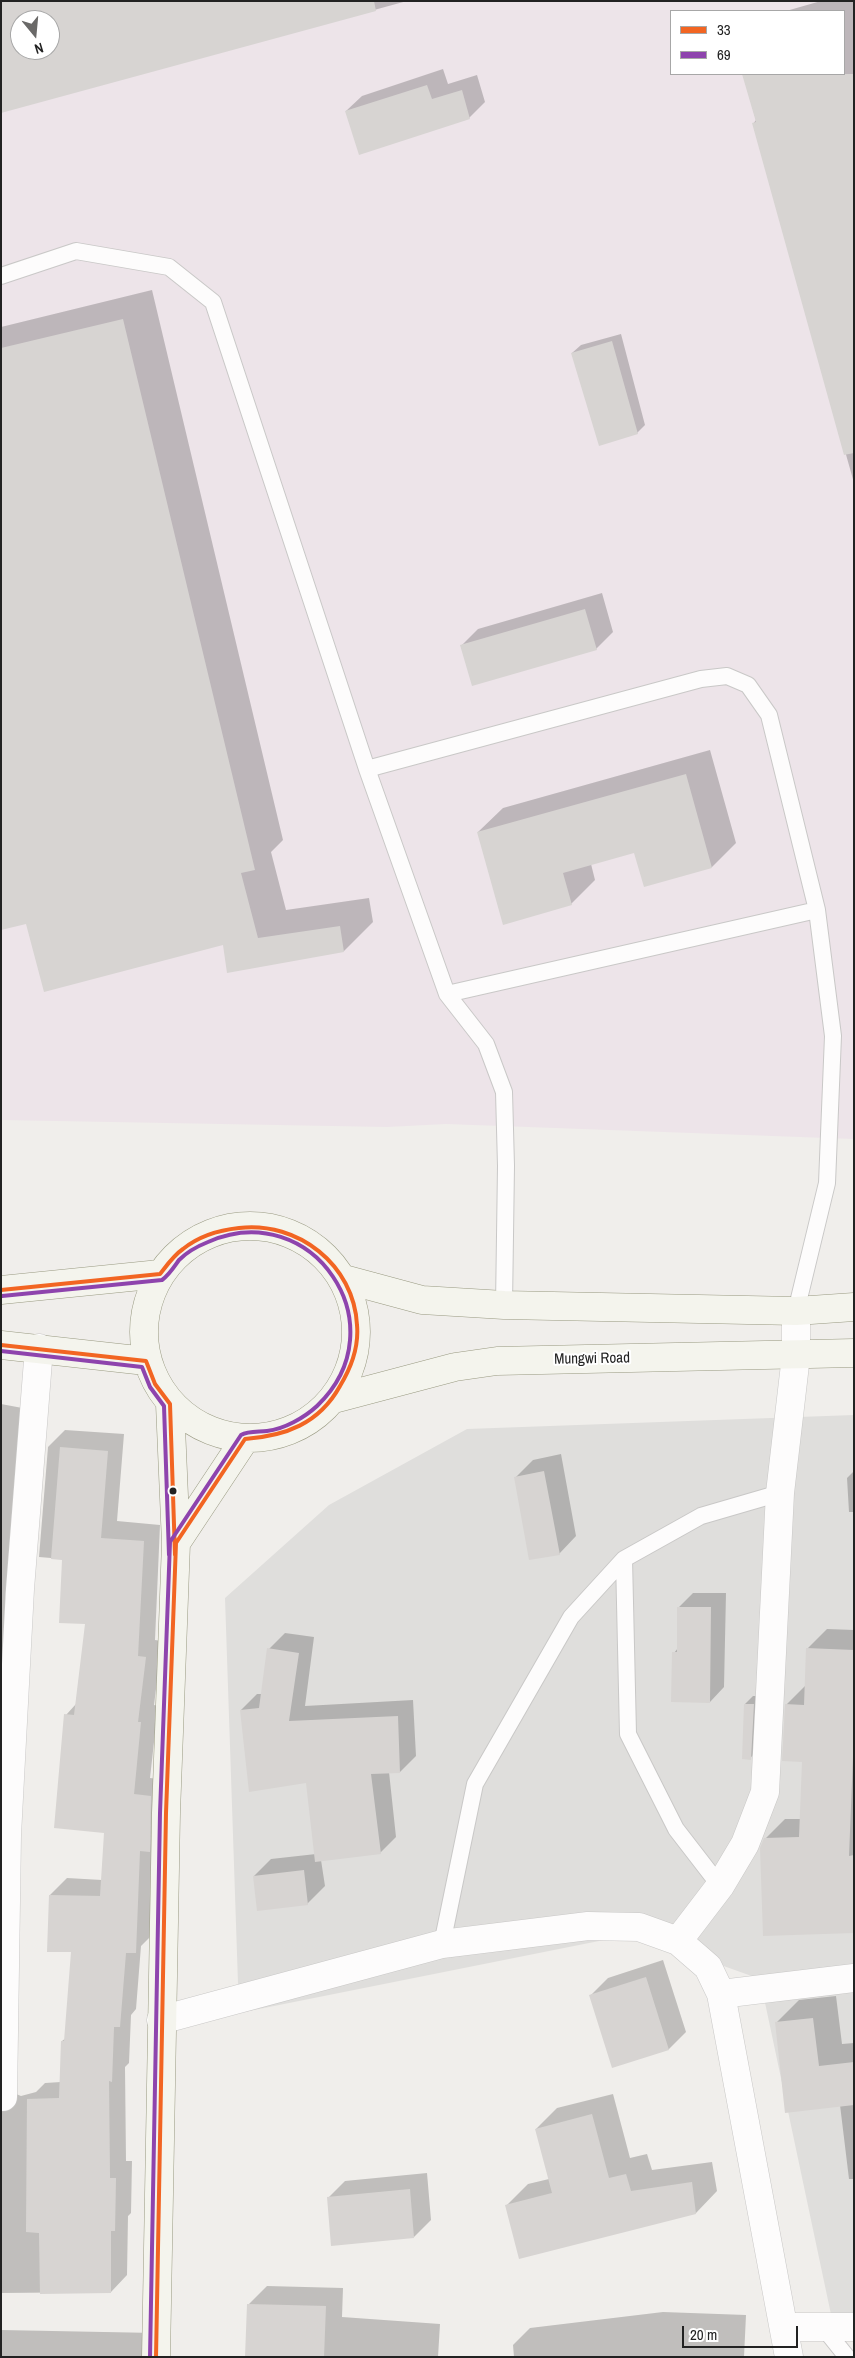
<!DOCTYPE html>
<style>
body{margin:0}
#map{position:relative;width:855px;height:2358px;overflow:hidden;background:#f0eeeb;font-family:"Archivo Narrow",sans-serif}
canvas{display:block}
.frame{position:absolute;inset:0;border:2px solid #222;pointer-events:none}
.legend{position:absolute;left:670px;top:10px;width:175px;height:65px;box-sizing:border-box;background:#fff;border:1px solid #a7a7a7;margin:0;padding:6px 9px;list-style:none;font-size:15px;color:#222}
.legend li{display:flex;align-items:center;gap:10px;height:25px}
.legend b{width:25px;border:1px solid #a7a7a7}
.north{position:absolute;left:10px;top:10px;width:50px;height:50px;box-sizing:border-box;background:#fff;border:1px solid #a7a7a7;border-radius:50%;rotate:163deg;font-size:14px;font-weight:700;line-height:20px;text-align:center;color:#222}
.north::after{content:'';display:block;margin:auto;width:18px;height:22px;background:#6a6968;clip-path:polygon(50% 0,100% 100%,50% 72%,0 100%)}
.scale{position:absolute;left:682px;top:2326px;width:116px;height:22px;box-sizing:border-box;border:2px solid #222;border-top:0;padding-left:6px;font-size:15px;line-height:18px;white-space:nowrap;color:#222;-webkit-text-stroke:4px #fff;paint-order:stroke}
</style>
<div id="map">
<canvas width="855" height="2358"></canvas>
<div class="frame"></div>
<ul class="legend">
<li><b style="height:6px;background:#f26522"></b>33</li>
<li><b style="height:6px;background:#8e44ad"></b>69</li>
</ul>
<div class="north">N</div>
<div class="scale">20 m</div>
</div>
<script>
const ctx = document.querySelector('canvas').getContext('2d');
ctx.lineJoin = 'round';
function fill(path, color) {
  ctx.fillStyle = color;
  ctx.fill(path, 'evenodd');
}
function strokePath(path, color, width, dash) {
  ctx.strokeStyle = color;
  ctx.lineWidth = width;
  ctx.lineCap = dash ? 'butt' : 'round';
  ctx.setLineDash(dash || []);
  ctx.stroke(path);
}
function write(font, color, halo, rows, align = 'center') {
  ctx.font = font + ' "Archivo Narrow",sans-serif';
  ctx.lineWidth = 4;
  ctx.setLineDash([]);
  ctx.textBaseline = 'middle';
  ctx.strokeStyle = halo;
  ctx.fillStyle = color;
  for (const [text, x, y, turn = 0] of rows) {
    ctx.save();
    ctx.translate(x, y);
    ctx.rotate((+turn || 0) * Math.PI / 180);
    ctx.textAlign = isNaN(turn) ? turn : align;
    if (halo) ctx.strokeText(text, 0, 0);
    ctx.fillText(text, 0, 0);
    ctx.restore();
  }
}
const residential = new Path2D(`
 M 854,1415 L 854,2339 L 836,2338 L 760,1979 L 634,1934 L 239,2013 L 225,1598 L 329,1505 L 467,1429 Z`);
const industrial = new Path2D(`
 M 1,1 L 854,1 L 854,1139 L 446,1124 L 387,1127 L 1,1120 ZM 671,11 L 844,11 L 844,74 L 671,74 ZM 20,20 L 50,20 L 50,50 L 20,50 Z`);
const shadow = new Path2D(`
 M 1,1 L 407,1 L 1,112 ZM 20,20 L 50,20 L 50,50 L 20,50 Z
 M 821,1 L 854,1 L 854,483 L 753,124 L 756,120 L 743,74 L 844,74 L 844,11 L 786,11 Z
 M 443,69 L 448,84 L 477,75 L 485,102 L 469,118 L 346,111 L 362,96 Z
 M 152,290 L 283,840 L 271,852 L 286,910 L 369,898 L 373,922 L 344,951 L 224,943 L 27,923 L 1,929 L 1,327 Z
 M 621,334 L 645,425 L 637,433 L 572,353 L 581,345 Z
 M 602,593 L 613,632 L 596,649 L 461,646 L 478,629 Z
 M 710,750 L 736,843 L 712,867 L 645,885 L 635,851 L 591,864 L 595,880 L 571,904 L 478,832 L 503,808 Z
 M 1,1404 L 33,1410 L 10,1551 L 5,1600 L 15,1601 L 1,1720 Z
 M 65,1430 L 124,1434 L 117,1521 L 160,1525 L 155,1640 L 162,1641 L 154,1705 L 158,1706 L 150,1778 L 167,1780 L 152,1935 L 141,1946 L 136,2009 L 131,2015 L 129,2063 L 125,2067 L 126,2161 L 132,2161 L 131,2213 L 128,2216 L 127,2275 L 111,2292 L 1,2293 L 1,2091 L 9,2091 L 21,2096 L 36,2092 L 45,2083 L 61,2082 L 62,2041 L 66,2038 L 73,1951 L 50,1895 L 67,1878 L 102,1880 L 105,1832 L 66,1715 L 76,1704 L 86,1622 L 63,1559 L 39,1557 L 48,1447 Z
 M 561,1454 L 576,1536 L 559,1554 L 516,1477 L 533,1460 Z
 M 854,1471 L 854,1512 L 849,1512 L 847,1478 Z
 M 693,1593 L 726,1593 L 724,1687 L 710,1702 L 674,1653 L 678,1648 L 679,1607 Z
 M 827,1629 L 854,1630 L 854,1930 L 765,1839 L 785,1819 L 801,1819 L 803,1760 L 786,1705 L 806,1685 L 807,1649 Z
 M 285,1633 L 314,1637 L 305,1706 L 413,1700 L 416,1756 L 400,1772 L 389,1772 L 396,1837 L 380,1853 L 321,1860 L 325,1886 L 307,1904 L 254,1876 L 271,1859 L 316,1854 L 307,1782 L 241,1710 L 257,1694 L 262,1694 L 269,1649 Z
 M 753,1696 L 762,1696 L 759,1750 L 750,1758 L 745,1704 Z
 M 663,1960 L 686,2032 L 669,2049 L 613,2067 L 591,1995 L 608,1978 Z
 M 836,1996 L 842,2044 L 854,2043 L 854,2179 L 849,2179 L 840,2105 L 776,2023 L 799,2000 Z
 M 613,2094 L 630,2158 L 647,2154 L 652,2170 L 712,2162 L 717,2191 L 696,2213 L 507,2205 L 528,2184 L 549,2179 L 536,2129 L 557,2108 Z
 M 427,2173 L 431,2220 L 414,2237 L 328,2198 L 345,2181 Z
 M 267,2286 L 343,2288 L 342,2317 L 440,2324 L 438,2357 L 247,2357 L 249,2304 Z
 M 663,2312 L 746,2315 L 744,2357 L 514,2357 L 513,2345 L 530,2328 Z
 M 1,2330 L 156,2333 L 156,2357 L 1,2357 Z`);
const building = new Path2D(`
 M 1,1 L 374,1 L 376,11 L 1,113 ZM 20,20 L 50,20 L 50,50 L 20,50 Z
 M 742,74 L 854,74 L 854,453 L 844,455 L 752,123 L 756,122 Z
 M 427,85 L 432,99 L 462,90 L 470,119 L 359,155 L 345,111 Z
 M 123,319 L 255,870 L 241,873 L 258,938 L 340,926 L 344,952 L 227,973 L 223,945 L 44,992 L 26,924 L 1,930 L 1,348 Z
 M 612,341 L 638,434 L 599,446 L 571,353 Z
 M 585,609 L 597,650 L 472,686 L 460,645 Z
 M 686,774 L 712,868 L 644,887 L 634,853 L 563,873 L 572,905 L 503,925 L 477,832 Z
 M 60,1447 L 108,1451 L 101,1538 L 144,1541 L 138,1656 L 146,1657 L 138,1722 L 141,1722 L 134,1794 L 151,1796 L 150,1852 L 140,1851 L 136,1953 L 126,1953 L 120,2027 L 114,2027 L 112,2082 L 109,2081 L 110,2178 L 116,2178 L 115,2231 L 111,2231 L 111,2293 L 40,2294 L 39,2233 L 26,2232 L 27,2099 L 59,2098 L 61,2041 L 64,2041 L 71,1952 L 47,1952 L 49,1895 L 100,1896 L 104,1833 L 54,1828 L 64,1714 L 74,1715 L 85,1624 L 59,1623 L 62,1560 L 51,1559 Z
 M 544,1471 L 560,1555 L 529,1560 L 514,1477 Z
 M 677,1607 L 711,1607 L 710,1703 L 671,1702 L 672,1652 L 677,1652 Z
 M 267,1648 L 299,1653 L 289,1721 L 398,1716 L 400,1773 L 371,1774 L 381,1854 L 315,1862 L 306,1783 L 249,1792 L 240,1710 L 259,1708 Z
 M 806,1648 L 854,1650 L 854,1732 L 849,1856 L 854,1855 L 854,1933 L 763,1936 L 760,1848 L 764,1838 L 799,1837 L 802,1762 L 782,1761 L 785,1704 L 804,1705 Z
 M 744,1704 L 754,1704 L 751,1760 L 742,1759 Z
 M 304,1870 L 308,1905 L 257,1911 L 253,1876 Z
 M 646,1977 L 669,2050 L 612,2068 L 589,1995 Z
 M 813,2018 L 819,2066 L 854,2062 L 854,2105 L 785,2113 L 775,2022 Z
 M 592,2114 L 609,2178 L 626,2174 L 631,2191 L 692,2182 L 696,2214 L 519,2259 L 505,2205 L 552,2193 L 535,2129 Z
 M 410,2189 L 414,2238 L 331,2246 L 327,2197 Z
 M 247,2304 L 326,2306 L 324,2357 L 245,2357 Z`);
const lane = new Path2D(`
 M 1,276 L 76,251 L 169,267 L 213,302 L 367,769 L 447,994 L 486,1044 L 504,1092 L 506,1166 L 504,1305
 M 367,769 L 701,679 L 727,676 L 748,685 L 769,715 L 817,910 L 833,1036 L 827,1183 L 796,1311
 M 447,994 L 817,910
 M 624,1559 L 628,1734 L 676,1829 L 720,1886
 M 442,1944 L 475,1784 L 571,1617 L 624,1559 L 701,1516 L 780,1493
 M 823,2327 L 847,2357`);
const street = new Path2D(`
 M 678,1941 L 720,1886 L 745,1844 L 765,1792 L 780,1493 L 796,1356 L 796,1311
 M 721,1994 L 854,1978
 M 161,2020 L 442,1944 L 588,1926 L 639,1927 L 678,1941 L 708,1967 L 721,1994 L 789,2357
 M 3,2097 L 7,1835 L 20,1589 L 39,1348
 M 784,2327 L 854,2327`);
const secondary = new Path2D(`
 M144 1332a106 106 0 1 1 212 0a106 106 0 1 1-212 0Z
 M 344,1279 L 422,1300 L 504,1305 L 796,1311 L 854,1307
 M 1,1290 L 160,1274
 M 1,1345 L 146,1361
 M 334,1399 L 455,1367 L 497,1361 L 854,1353
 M 176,1543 L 245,1439
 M 156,2357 L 166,1813 L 176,1543 L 170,1404`);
const bus1 = new Path2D(`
 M 1,1290 L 160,1274 C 167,1265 174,1255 183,1249 C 199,1236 220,1230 239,1228 C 298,1221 354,1265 357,1325 C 359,1347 351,1368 340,1386 C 319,1424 285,1436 245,1439 L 176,1543 L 166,1813 L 156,2357
 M 1,1345 L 146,1361 L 155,1384 L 170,1404 L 175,1555`);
const bus2 = new Path2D(`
 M 2,1296 L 162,1280 C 169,1275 174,1267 179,1260 C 187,1252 198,1246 208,1242 C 312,1196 401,1326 317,1406 C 304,1418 284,1429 267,1431 C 258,1432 248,1431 241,1435 L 170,1542 L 160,1813 L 150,2357
 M 1,1351 L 142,1367 L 150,1387 L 164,1406 L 169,1555`);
const markers = [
 [173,1491,4.5,"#222"]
];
const streetNames = [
 ["Mungwi Road",592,1359,-1]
];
fill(residential, '#dfdedc');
fill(industrial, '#ede4e9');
fill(shadow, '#0003');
fill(building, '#d7d4d2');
strokePath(lane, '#c9c8c7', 18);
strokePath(street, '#c9c8c7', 29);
strokePath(secondary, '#999a82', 29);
strokePath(lane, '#fdfcfc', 16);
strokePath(street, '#fdfcfc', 28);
strokePath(secondary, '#f4f4ed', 28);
strokePath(bus1, '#f26522', 4);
strokePath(bus2, '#8e44ad', 4);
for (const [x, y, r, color] of markers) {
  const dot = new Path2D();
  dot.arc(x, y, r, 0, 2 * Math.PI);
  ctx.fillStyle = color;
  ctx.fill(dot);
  strokePath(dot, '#fff', 2);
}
write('15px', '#222', '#fff', streetNames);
</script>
